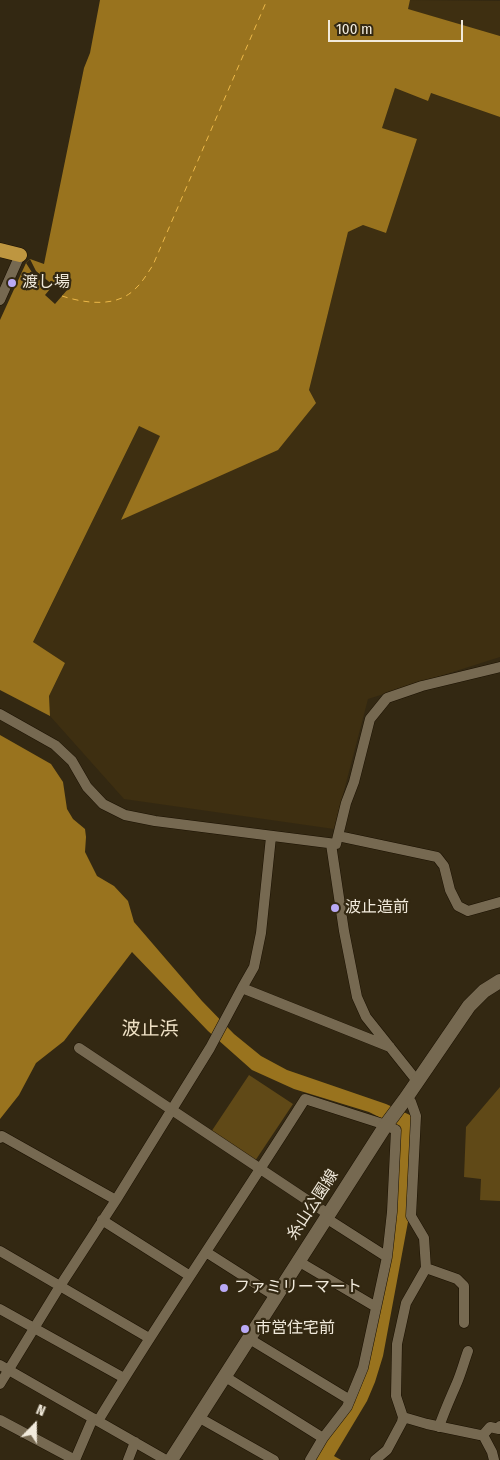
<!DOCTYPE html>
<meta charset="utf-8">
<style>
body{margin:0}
#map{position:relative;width:500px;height:1460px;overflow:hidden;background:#332812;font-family:"Fira Sans Condensed",sans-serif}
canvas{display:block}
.north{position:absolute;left:10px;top:1400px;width:50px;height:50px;-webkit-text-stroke:4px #332812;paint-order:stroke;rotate:22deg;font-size:14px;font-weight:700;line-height:20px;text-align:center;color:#f1eadc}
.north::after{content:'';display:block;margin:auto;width:18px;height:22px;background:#f1eadc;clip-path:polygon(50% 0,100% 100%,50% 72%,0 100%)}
.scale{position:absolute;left:328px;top:20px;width:135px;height:22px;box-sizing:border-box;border:2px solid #f1eadc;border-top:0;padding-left:6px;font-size:15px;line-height:18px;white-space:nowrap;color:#f1eadc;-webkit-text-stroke:4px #332812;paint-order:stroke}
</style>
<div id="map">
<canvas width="500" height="1460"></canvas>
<div class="north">N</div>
<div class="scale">100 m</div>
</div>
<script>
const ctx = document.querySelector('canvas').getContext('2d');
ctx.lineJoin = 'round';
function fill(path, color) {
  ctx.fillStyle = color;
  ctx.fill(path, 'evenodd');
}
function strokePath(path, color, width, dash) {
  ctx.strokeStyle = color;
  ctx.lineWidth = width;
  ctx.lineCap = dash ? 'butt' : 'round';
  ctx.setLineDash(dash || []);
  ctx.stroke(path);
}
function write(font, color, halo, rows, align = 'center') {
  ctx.font = font + ' "Fira Sans Condensed","Noto Sans JP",sans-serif';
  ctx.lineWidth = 4.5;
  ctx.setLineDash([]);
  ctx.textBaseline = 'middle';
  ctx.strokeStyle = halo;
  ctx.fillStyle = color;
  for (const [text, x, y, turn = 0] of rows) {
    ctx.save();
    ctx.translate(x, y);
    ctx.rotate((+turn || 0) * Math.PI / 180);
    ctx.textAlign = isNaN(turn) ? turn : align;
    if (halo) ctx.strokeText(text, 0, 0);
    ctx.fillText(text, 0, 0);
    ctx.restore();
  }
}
const built = new Path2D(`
 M 410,0 L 500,1 L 500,36 L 407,9 Z
 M 395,88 L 427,101 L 430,93 L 500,117 L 500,657 L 368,699 L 334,829 L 124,799 L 50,716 L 49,696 L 65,663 L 33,643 L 139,426 L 161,436 L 121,520 L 309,390 L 348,232 L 363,225 L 386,233 L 417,139 L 382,128 Z`);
const green = new Path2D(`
 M 249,1075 L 293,1104 L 255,1161 L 211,1132 Z
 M 500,1087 L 500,1201 L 480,1200 L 481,1179 L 464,1177 L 466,1127 Z`);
const water = new Path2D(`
 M 100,0 L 410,0 L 408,9 L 500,36 L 500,117 L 431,93 L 428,101 L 395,88 L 382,128 L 417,139 L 386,233 L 363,225 L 348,232 L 309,390 L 316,403 L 278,450 L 121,520 L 160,436 L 139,426 L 33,642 L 65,663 L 49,696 L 50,716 L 0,690 L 0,320 L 26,263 L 30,259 L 44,264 L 84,68 L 90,53 Z
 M 0,735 L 51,764 L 63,782 L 67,809 L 73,819 L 85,829 L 86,837 L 85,852 L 97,876 L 114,886 L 128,901 L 134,922 L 202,1001 L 234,1034 L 261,1056 L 287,1070 L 386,1104 L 410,1115 L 412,1119 L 410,1211 L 383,1356 L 375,1382 L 367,1401 L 334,1456 L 341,1460 L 314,1460 L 350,1405 L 380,1306 L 399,1127 L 369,1112 L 294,1089 L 252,1070 L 208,1031 L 132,952 L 64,1041 L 36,1063 L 19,1095 L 0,1119 Z`);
const pier = new Path2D(`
 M 30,259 L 36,271 L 53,285 L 58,280 L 68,289 L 55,304 L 45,295 L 50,289 L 33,274 L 26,263 Z`);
const ferry = new Path2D(`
 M 62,296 C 84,303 115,308 134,290 C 142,283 147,274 153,265 L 267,0`);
const minor = new Path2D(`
 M 0,300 L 20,255
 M 0,714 L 55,745 L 72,761 L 87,787 L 103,804 L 125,815 L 155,821 L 336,844 L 346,803 L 354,782 L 370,719 L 387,698 L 422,686 L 500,667
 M 338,836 L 437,857 L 444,866 L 450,890 L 458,906 L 468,911 L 500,902
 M 331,844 L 344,931 L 357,997 L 366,1017 L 417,1081
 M 242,988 L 254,967 L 261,933 L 271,837
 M 79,1048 L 328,1214
 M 0,1138 L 2,1136 L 116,1200
 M 326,1218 L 387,1257
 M 102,1220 L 190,1276
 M 0,1251 L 149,1338
 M 206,1252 L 275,1296
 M 298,1261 L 376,1307
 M 426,1268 L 457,1279 L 464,1286 L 464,1323
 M 0,1309 L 124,1378
 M 248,1338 L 350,1400
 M 0,1365 L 166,1460
 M 224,1376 L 323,1438
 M 0,1384 L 60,1286 L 116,1200 L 171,1111 L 210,1048 L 242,988 L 390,1047
 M 198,1417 L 274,1460
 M 403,1417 L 427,1424 L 480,1435 L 483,1435 L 490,1427 L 499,1429 L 500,1426
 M 0,1420 L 75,1460
 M 98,1421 C 164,1312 237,1207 305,1099 L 386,1125 L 396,1130 L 392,1212 L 387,1257 L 363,1368 L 347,1407 L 323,1438 L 310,1460
 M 439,1427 C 444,1412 450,1399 456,1385 C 461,1374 464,1362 468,1351
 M 483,1435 L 492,1452 L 494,1460
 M 75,1460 L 93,1418
 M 128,1460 L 135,1442
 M 375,1460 L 387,1450 L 402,1422 L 403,1417 L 396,1396 L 397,1344 L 406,1303 L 426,1268 L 424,1238 L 411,1216 L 416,1116 L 411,1102 L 406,1098`);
const secondary = new Path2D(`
 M 171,1460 L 386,1125 L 406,1098 L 469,1006 L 484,991 L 500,981`);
const trunk = new Path2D(`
 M 0,250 L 20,255`);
const markers = [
 [12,283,5,"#baaaf6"],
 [335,908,5,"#baaaf6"],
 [224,1288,5,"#baaaf6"],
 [245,1329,5,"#baaaf6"]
];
const poiNames = [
 ["渡し場",22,283],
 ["波止造前",345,908],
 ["ファミリーマート",234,1288],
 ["市営住宅前",255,1329]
];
const streetNames = [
 ["糸山公園線",313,1205,-57]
];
const quarterNames = [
 ["波止浜",150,1030]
];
fill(built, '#3e2f11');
fill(green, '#604917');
fill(water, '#99731e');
fill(pier, '#332812');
strokePath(ferry, '#ecb849', 1, [6, 5]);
strokePath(minor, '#1b1100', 11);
strokePath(secondary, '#1b1100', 15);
strokePath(trunk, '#1b1100', 15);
strokePath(minor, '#766951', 10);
strokePath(secondary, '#766951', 14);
strokePath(trunk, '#be9640', 14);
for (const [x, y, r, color] of markers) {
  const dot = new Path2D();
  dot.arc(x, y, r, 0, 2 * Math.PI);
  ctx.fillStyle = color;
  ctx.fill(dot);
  strokePath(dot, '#332812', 2);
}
write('16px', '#f1eadc', '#332812', poiNames, 'left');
write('16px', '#f1eadc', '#332812', streetNames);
write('19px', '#f0e2c6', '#332812', quarterNames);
</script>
